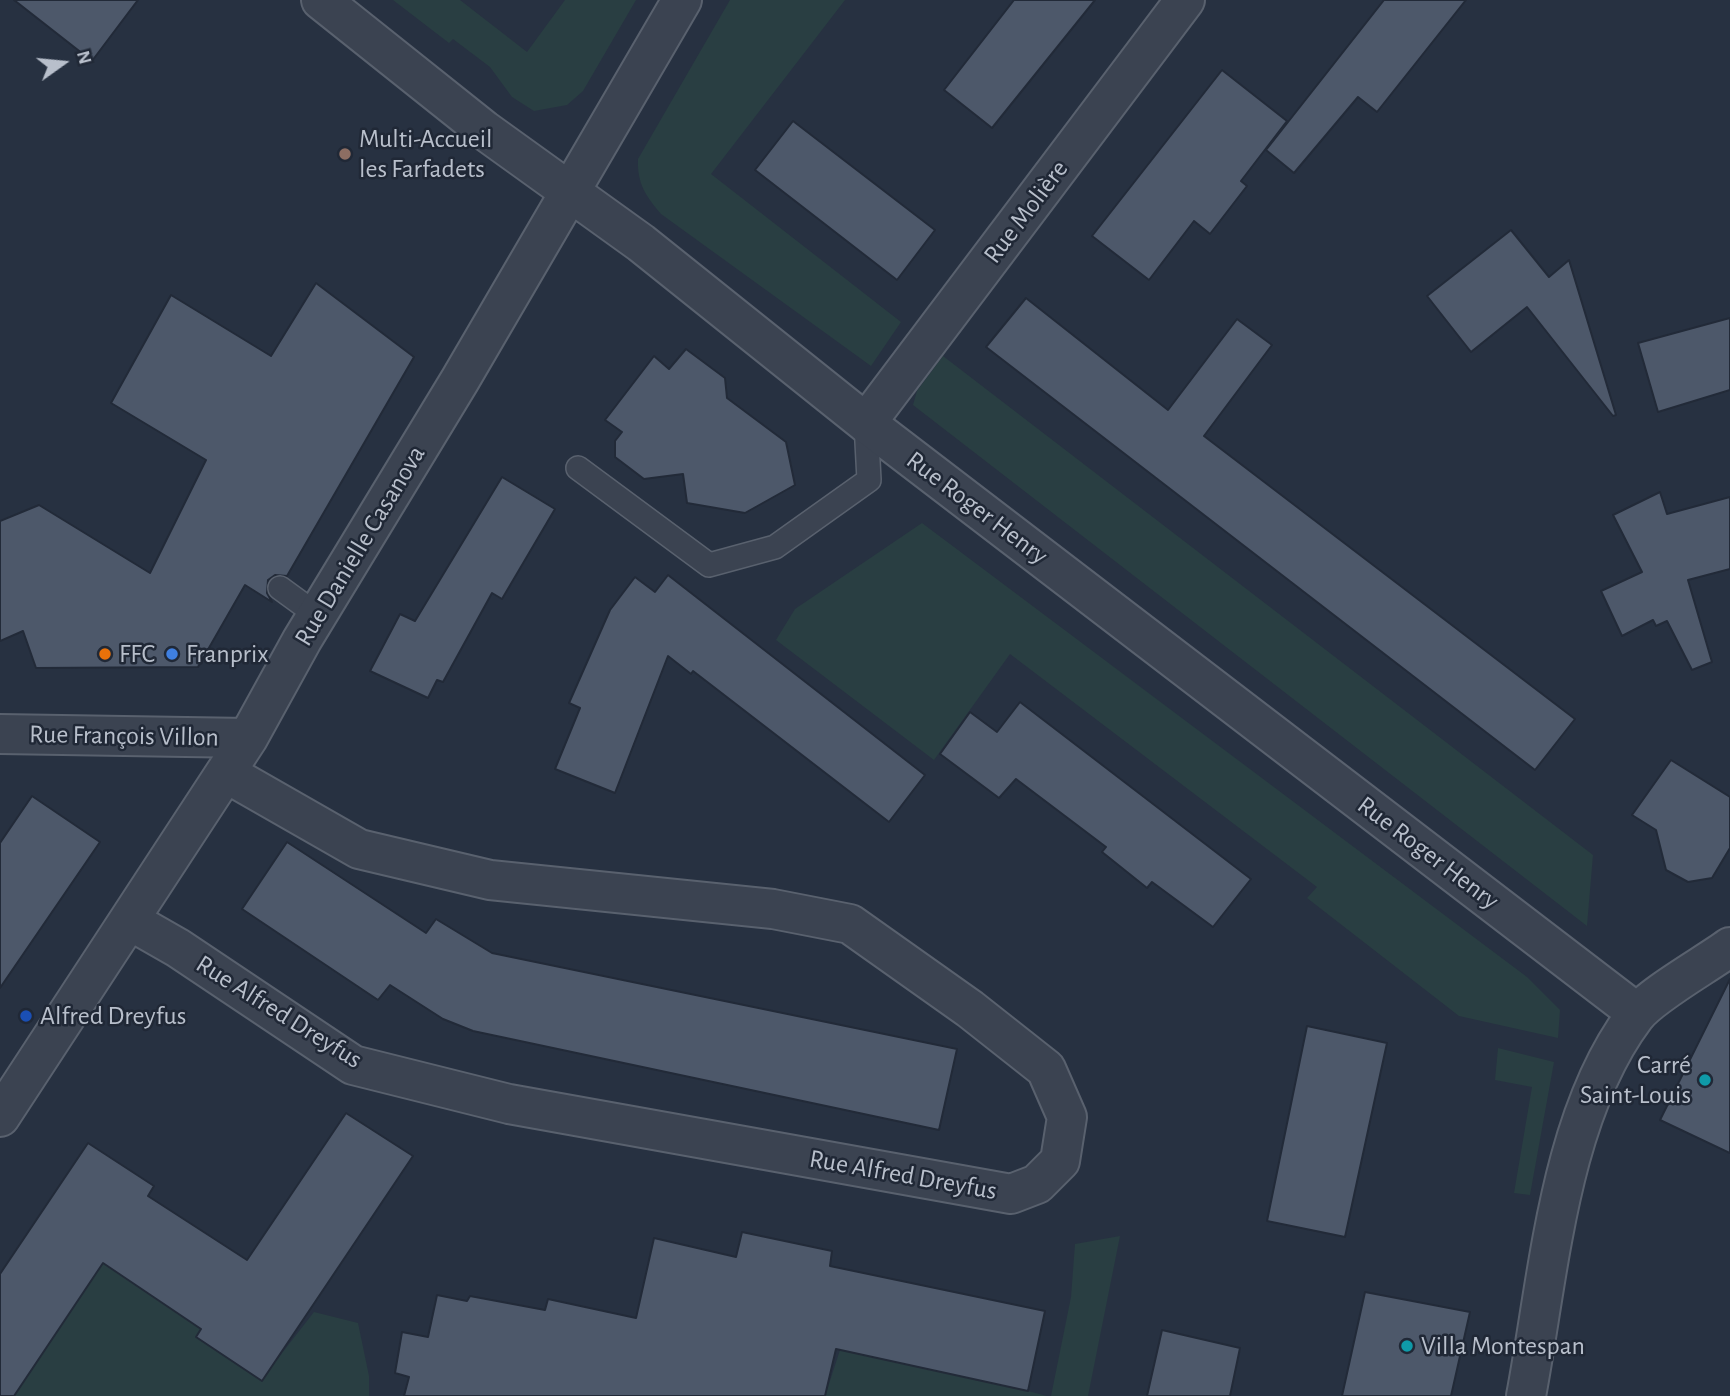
<!DOCTYPE html>
<meta charset="utf-8">
<style>
body{margin:0}
#map{position:relative;width:1730px;height:1396px;overflow:hidden;background:#273141;font-family:"Alegreya Sans",sans-serif}
canvas{display:block}
.north{position:absolute;left:28px;top:28px;width:70px;height:70px;-webkit-text-stroke:5px #202836;paint-order:stroke;rotate:75deg;font-size:19px;font-weight:700;line-height:28px;text-align:center;color:#b8bfcb}
.north::after{content:'';display:block;margin:auto;width:24px;height:32px;background:#b8bfcb;clip-path:polygon(50% 0,100% 100%,50% 72%,0 100%)}
</style>
<div id="map">
<canvas width="1730" height="1396"></canvas>
<div class="north">N</div>
</div>
<script>
const ctx = document.querySelector('canvas').getContext('2d');
ctx.lineJoin = 'round';
function fill(path, color) {
  ctx.fillStyle = color;
  ctx.fill(path, 'evenodd');
}
function strokePath(path, color, width, dash) {
  ctx.strokeStyle = color;
  ctx.lineWidth = width;
  ctx.lineCap = dash ? 'butt' : 'round';
  ctx.setLineDash(dash || []);
  ctx.stroke(path);
}
function write(font, color, halo, rows, align = 'center') {
  ctx.font = font + ' "Alegreya Sans",sans-serif';
  ctx.lineWidth = 5;
  ctx.setLineDash([]);
  ctx.textBaseline = 'middle';
  ctx.strokeStyle = halo;
  ctx.fillStyle = color;
  for (const [text, x, y, turn = 0] of rows) {
    ctx.save();
    ctx.translate(x, y);
    ctx.rotate((+turn || 0) * Math.PI / 180);
    ctx.textAlign = isNaN(turn) ? turn : align;
    if (halo) ctx.strokeText(text, 0, 0);
    ctx.fillText(text, 0, 0);
    ctx.restore();
  }
}
const green = new Path2D(`
 M 393,0 L 460,0 L 527,52 L 565,0 L 636,0 L 583,91 L 567,105 L 534,111 L 512,97 L 490,67 L 453,39 L 449,43 Z
 M 730,0 L 845,0 L 711,174 L 901,322 L 871,366 L 661,214 C 646,196 637,184 638,159 Z
 M 943,356 L 1593,855 L 1587,926 L 913,405 L 917,391 Z
 M 922,523 L 1527,977 L 1560,1010 L 1558,1038 L 1459,1016 L 1307,898 L 1317,887 L 1010,654 L 934,760 L 776,640 L 795,609 Z
 M 1498,1048 L 1554,1062 L 1530,1195 L 1514,1193 L 1532,1087 L 1495,1080 Z
 M 1120,1236 L 1088,1396 L 1051,1396 L 1071,1297 L 1075,1244 Z
 M 103,1263 L 201,1329 L 196,1337 L 261,1380 L 314,1312 L 358,1323 L 369,1376 L 369,1396 L 14,1396 Z
 M 840,1350 L 1028,1391 L 1047,1396 L 825,1396 Z`);
const building = new Path2D(`
 M 14,0 L 138,0 L 92,61 Z
 M 1014,0 L 1095,0 L 992,128 L 944,90 Z
 M 1384,0 L 1466,0 L 1377,112 L 1358,97 L 1294,173 L 1266,150 Z
 M 1222,70 L 1287,121 L 1241,181 L 1247,186 L 1210,234 L 1194,221 L 1149,280 L 1092,236 Z
 M 793,121 L 935,230 L 897,280 L 755,170 Z
 M 1511,230 L 1549,277 L 1569,260 L 1616,415 L 1613,416 L 1527,307 L 1471,352 L 1427,296 Z
 M 316,283 L 414,357 L 287,576 L 275,575 L 268,580 L 267,593 L 272,602 L 245,585 L 198,667 L 36,668 L 23,631 L 0,641 L 0,521 L 39,505 L 150,573 L 206,460 L 111,403 L 171,295 L 271,356 Z
 M 1026,298 L 1168,410 L 1237,319 L 1272,345 L 1204,436 L 1575,719 L 1535,770 L 986,347 Z
 M 1730,318 L 1730,390 L 1658,412 L 1638,343 Z
 M 686,349 L 725,378 L 727,398 L 786,442 L 795,485 L 745,513 L 687,503 L 683,474 L 644,479 L 615,457 L 615,441 L 622,432 L 605,420 L 654,356 L 669,369 Z
 M 502,477 L 555,509 L 502,599 L 492,593 L 443,682 L 437,680 L 428,698 L 370,671 L 400,614 L 415,621 Z
 M 1660,492 L 1667,514 L 1730,497 L 1730,569 L 1688,580 L 1712,662 L 1692,670 L 1667,621 L 1656,626 L 1653,620 L 1622,636 L 1601,591 L 1642,572 L 1613,515 Z
 M 668,575 L 925,775 L 889,822 L 693,671 L 691,674 L 668,656 L 615,793 L 555,769 L 580,708 L 569,703 L 610,610 L 635,577 L 655,592 Z
 M 1020,702 L 1251,879 L 1213,927 L 1152,882 L 1147,888 L 1102,852 L 1106,847 L 1016,779 L 999,798 L 940,754 L 970,712 L 997,732 Z
 M 1671,760 L 1730,797 L 1730,848 L 1712,878 L 1688,882 L 1666,870 L 1656,830 L 1632,815 Z
 M 32,796 L 100,842 L 0,988 L 0,843 Z
 M 287,842 L 426,933 L 436,919 L 492,953 L 957,1049 L 939,1130 L 473,1031 L 443,1019 L 390,985 L 378,1000 L 242,909 Z
 M 1730,979 L 1730,1153 L 1660,1120 Z
 M 1307,1026 L 1387,1043 L 1345,1237 L 1267,1221 Z
 M 346,1113 L 413,1156 L 262,1381 L 196,1337 L 201,1329 L 103,1263 L 14,1396 L 0,1396 L 0,1274 L 88,1143 L 154,1186 L 148,1196 L 247,1260 Z
 M 742,1232 L 832,1251 L 830,1266 L 1045,1311 L 1028,1391 L 836,1349 L 825,1396 L 404,1396 L 409,1377 L 395,1373 L 402,1332 L 428,1337 L 437,1295 L 467,1301 L 470,1296 L 545,1310 L 548,1299 L 636,1318 L 654,1238 L 736,1257 Z
 M 1365,1292 L 1470,1312 L 1451,1396 L 1342,1396 Z
 M 1162,1330 L 1240,1348 L 1230,1396 L 1147,1396 Z`);
const service = new Path2D(`
 M 578,468 L 709,565 L 775,547 L 869,480 L 866,423
 M 280,588 L 317,615`);
const minor = new Path2D(`
 M 321,0 L 484,130 L 641,243 L 866,423 L 1637,1013
 M 866,423 L 1185,0
 M 0,734 L 248,738
 M 129,920 L 178,948 L 353,1065 L 509,1104 L 1011,1194 L 1037,1184 L 1060,1161 L 1067,1117 L 1046,1069 L 970,1009 L 850,924 L 773,909 L 490,880 L 359,849 L 226,773
 M 0,1117 L 248,738 L 302,640 L 460,380 L 682,0
 M 1526,1396 C 1549,1274 1559,1117 1635,1016 C 1651,995 1707,964 1730,947`);
const markers = [
 [345,154,7,"#8d6e63"],
 [105,654,7,"#e8710a"],
 [172,654,7,"#3f7fe0"],
 [26,1016,7,"#1a4fb4"],
 [1705,1080,7,"#0f9aa8"],
 [1407,1346,7,"#0f9aa8"]
];
const poiNames = [
 ["Multi-Accueil",359,139],
 ["les Farfadets",359,169],
 ["FFC",119,654],
 ["Franprix",186,654],
 ["Alfred Dreyfus",40,1016],
 ["Carré",1691,1065,"right"],
 ["Saint-Louis",1691,1095,"right"],
 ["Villa Montespan",1421,1346]
];
const streetNames = [
 ["Rue Molière",1026,212,-53],
 ["Rue Roger Henry",977,508,37],
 ["Rue Danielle Casanova",360,546,-59],
 ["Rue François Villon",124,736,1],
 ["Rue Roger Henry",1428,853,37],
 ["Rue Alfred Dreyfus",279,1012,32],
 ["Rue Alfred Dreyfus",903,1175,10]
];
fill(green, '#293e42');
fill(building, '#4d586a');
strokePath(building, '#222a38', 2);
strokePath(service, '#59616e', 26);
strokePath(minor, '#59616e', 42);
strokePath(service, '#3b4351', 23);
strokePath(minor, '#3b4351', 38);
for (const [x, y, r, color] of markers) {
  const dot = new Path2D();
  dot.arc(x, y, r, 0, 2 * Math.PI);
  ctx.fillStyle = color;
  ctx.fill(dot);
  strokePath(dot, '#202836', 2.5);
}
write('26px', '#b8bfcb', '#202836', poiNames, 'left');
write('26px', '#b8bfcb', '#202836', streetNames);
</script>
